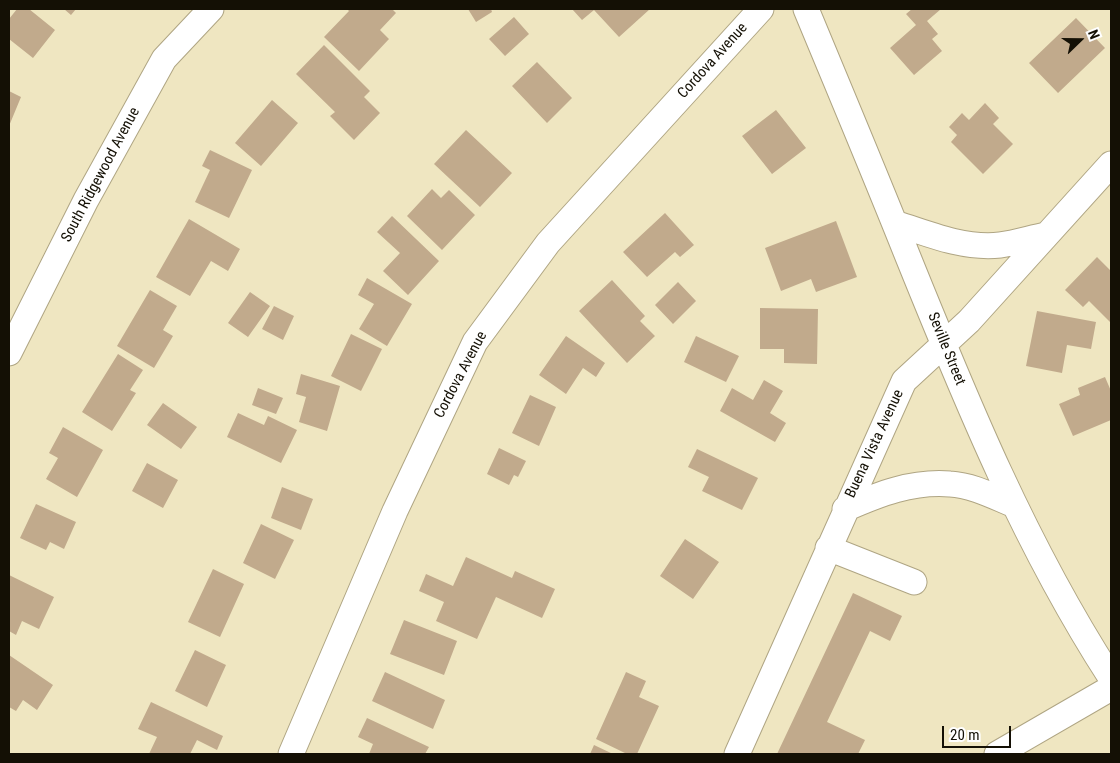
<!DOCTYPE html>
<style>
body{margin:0}
#map{position:relative;width:1120px;height:763px;overflow:hidden;background:#efe6c1;font-family:"Roboto Condensed",sans-serif}
canvas{display:block}
.frame{position:absolute;inset:0;border:10px solid #141005;pointer-events:none}
.north{position:absolute;left:1055px;top:15px;width:50px;height:50px;-webkit-text-stroke:4px #fff;paint-order:stroke;rotate:68deg;font-size:14px;font-weight:700;line-height:20px;text-align:center;color:#141005}
.north::after{content:'';display:block;margin:auto;width:18px;height:22px;background:#141005;clip-path:polygon(50% 0,100% 100%,50% 72%,0 100%)}
.scale{position:absolute;left:942px;top:726px;width:69px;height:22px;box-sizing:border-box;border:2px solid #141005;border-top:0;padding-left:6px;font-size:15px;line-height:18px;white-space:nowrap;color:#141005;-webkit-text-stroke:4px #fff;paint-order:stroke}
</style>
<div id="map">
<canvas width="1120" height="763"></canvas>
<div class="frame"></div>
<div class="north">N</div>
<div class="scale">20 m</div>
</div>
<script>
const ctx = document.querySelector('canvas').getContext('2d');
ctx.lineJoin = 'round';
function fill(path, color) {
  ctx.fillStyle = color;
  ctx.fill(path, 'evenodd');
}
function strokePath(path, color, width, dash) {
  ctx.strokeStyle = color;
  ctx.lineWidth = width;
  ctx.lineCap = dash ? 'butt' : 'round';
  ctx.setLineDash(dash || []);
  ctx.stroke(path);
}
function write(font, color, halo, rows, align = 'center') {
  ctx.font = font + ' "Roboto Condensed",sans-serif';
  ctx.lineWidth = 4;
  ctx.setLineDash([]);
  ctx.textBaseline = 'middle';
  ctx.strokeStyle = halo;
  ctx.fillStyle = color;
  for (const [text, x, y, turn = 0] of rows) {
    ctx.save();
    ctx.translate(x, y);
    ctx.rotate((+turn || 0) * Math.PI / 180);
    ctx.textAlign = isNaN(turn) ? turn : align;
    if (halo) ctx.strokeText(text, 0, 0);
    ctx.fillText(text, 0, 0);
    ctx.restore();
  }
}
const building = new Path2D(`
 M 17,9 L 29,9 L 55,30 L 33,58 L 9,39 L 9,19 Z
 M 64,9 L 76,9 L 71,15 Z
 M 347,9 L 392,9 L 396,13 L 380,30 L 389,39 L 359,71 L 324,37 L 349,11 Z
 M 468,9 L 491,9 L 492,12 L 476,22 Z
 M 572,9 L 650,9 L 619,37 L 594,10 L 582,20 Z
 M 912,9 L 941,9 L 927,21 L 938,34 L 932,39 L 942,51 L 914,75 L 890,48 L 916,25 L 906,14 Z
 M 514,17 L 529,34 L 505,56 L 489,39 Z
 M 1076,18 L 1105,48 L 1058,93 L 1029,63 Z
 M 324,45 L 370,91 L 364,97 L 380,113 L 354,140 L 330,116 L 335,112 L 296,74 Z
 M 537,62 L 572,98 L 547,123 L 512,86 Z
 M 9,91 L 21,97 L 9,126 Z
 M 272,100 L 298,123 L 261,166 L 235,143 Z
 M 985,103 L 999,118 L 993,124 L 1013,144 L 983,174 L 951,142 L 957,135 L 949,127 L 962,113 L 969,120 Z
 M 776,110 L 806,148 L 772,174 L 742,136 Z
 M 466,130 L 512,173 L 480,207 L 434,164 Z
 M 210,150 L 252,170 L 229,218 L 195,202 L 210,170 L 202,166 Z
 M 432,189 L 441,198 L 449,190 L 475,215 L 442,250 L 407,216 Z
 M 665,213 L 694,245 L 680,257 L 675,252 L 647,277 L 623,252 Z
 M 392,216 L 439,261 L 408,295 L 383,271 L 400,253 L 377,232 Z
 M 189,219 L 240,249 L 228,271 L 211,261 L 190,296 L 156,277 Z
 M 836,221 L 857,277 L 816,292 L 811,279 L 781,291 L 765,248 Z
 M 1097,257 L 1111,271 L 1111,323 L 1089,301 L 1083,307 L 1065,290 Z
 M 367,278 L 412,304 L 387,346 L 359,329 L 374,304 L 358,295 Z
 M 612,280 L 645,316 L 640,321 L 655,336 L 627,363 L 579,311 Z
 M 678,282 L 696,301 L 673,324 L 655,305 Z
 M 150,290 L 177,306 L 163,330 L 173,336 L 154,368 L 117,346 Z
 M 250,292 L 270,306 L 248,337 L 228,323 Z
 M 274,306 L 294,316 L 283,340 L 262,329 Z
 M 760,308 L 818,309 L 817,364 L 784,363 L 784,349 L 760,349 Z
 M 1037,311 L 1096,322 L 1091,349 L 1067,345 L 1062,373 L 1026,366 Z
 M 351,334 L 382,349 L 361,391 L 331,376 Z
 M 566,336 L 605,363 L 596,377 L 583,368 L 566,394 L 539,375 Z
 M 696,336 L 739,356 L 726,382 L 684,362 Z
 M 118,354 L 143,370 L 130,390 L 136,393 L 112,431 L 82,412 Z
 M 301,374 L 340,386 L 327,431 L 299,422 L 306,397 L 296,394 Z
 M 1105,377 L 1111,391 L 1111,420 L 1073,436 L 1059,404 L 1080,395 L 1078,388 Z
 M 764,380 L 783,391 L 770,413 L 786,423 L 775,442 L 720,411 L 732,388 L 753,400 Z
 M 258,388 L 283,398 L 276,414 L 252,405 Z
 M 530,395 L 556,407 L 539,446 L 512,433 Z
 M 163,403 L 197,427 L 181,449 L 147,425 Z
 M 238,413 L 264,425 L 268,416 L 297,430 L 281,463 L 227,437 Z
 M 63,427 L 103,450 L 77,497 L 46,479 L 58,458 L 49,453 Z
 M 499,448 L 526,461 L 518,477 L 514,475 L 509,485 L 487,474 Z
 M 697,449 L 758,478 L 742,510 L 702,491 L 709,477 L 688,467 Z
 M 147,463 L 178,480 L 163,508 L 132,491 Z
 M 282,487 L 313,499 L 301,530 L 271,518 Z
 M 36,504 L 76,522 L 64,549 L 50,542 L 46,550 L 20,538 Z
 M 261,524 L 294,540 L 275,579 L 243,563 Z
 M 685,539 L 719,562 L 693,599 L 660,576 Z
 M 466,557 L 512,578 L 515,571 L 555,589 L 542,618 L 496,597 L 477,639 L 436,621 L 444,602 L 419,591 L 426,574 L 453,586 Z
 M 213,569 L 244,584 L 220,637 L 188,622 Z
 M 9,575 L 54,597 L 39,629 L 22,621 L 16,635 L 9,631 Z
 M 853,593 L 902,616 L 890,641 L 870,631 L 827,722 L 865,740 L 858,754 L 777,754 Z
 M 404,620 L 457,641 L 444,675 L 390,654 Z
 M 195,650 L 226,665 L 207,707 L 175,691 Z
 M 9,655 L 53,685 L 37,710 L 23,700 L 16,711 L 9,707 Z
 M 385,672 L 445,700 L 433,729 L 372,701 Z
 M 626,672 L 646,681 L 639,697 L 659,706 L 637,754 L 627,754 L 596,739 Z
 M 151,702 L 223,736 L 217,750 L 197,740 L 190,754 L 149,754 L 157,737 L 138,729 Z
 M 367,718 L 429,747 L 425,754 L 369,754 L 373,744 L 358,737 Z
 M 594,745 L 613,754 L 590,754 Z`);
const minor = new Path2D(`
 M 806,9 C 840,91 875,174 908,257 C 967,403 1025,545 1111,678
 M 895,223 C 928,234 964,249 1000,245 C 1015,243 1031,238 1046,235
 M 9,353 L 86,200 L 164,59 L 211,9
 M 845,509 C 879,494 912,481 950,484 C 971,485 993,496 1012,504
 M 828,548 L 914,582
 M 291,754 L 395,511 L 475,342 L 548,243 L 761,9
 M 737,754 L 904,381 L 969,321 L 1111,164
 M 997,754 L 1111,688`);
const streetNames = [
 ["Cordova Avenue",713,61,-48],
 ["South Ridgewood Avenue",101,175,-62],
 ["Seville Street",946,349,68],
 ["Cordova Avenue",461,375,-62],
 ["Buena Vista Avenue",875,444,-65]
];
fill(building, '#c1aa8c');
strokePath(minor, '#afa583', 27);
strokePath(minor, '#fff', 25);
write('15px', '#141005', '#fff', streetNames);
</script>
